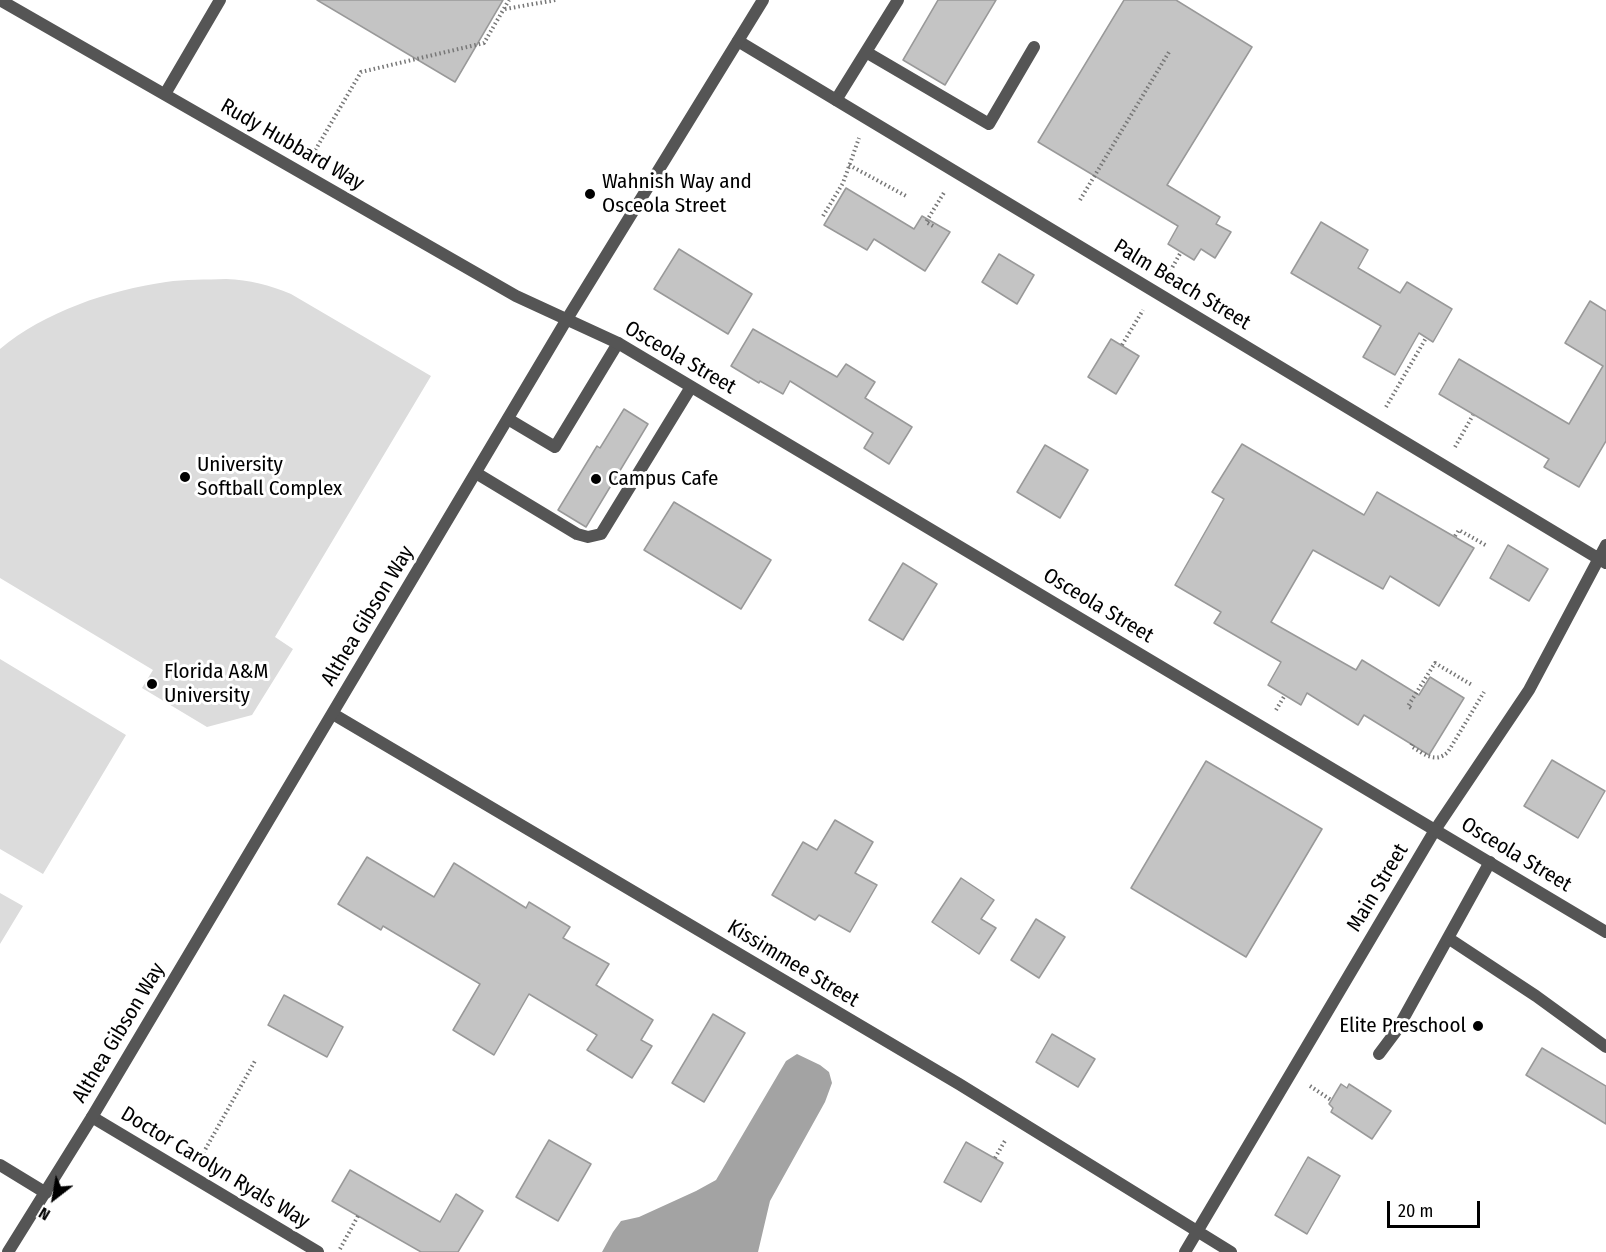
<!DOCTYPE html>
<style>
body{margin:0}
#map{position:relative;width:1606px;height:1252px;overflow:hidden;background:#fff;font-family:"Fira Sans Condensed",sans-serif}
canvas{display:block}
.north{position:absolute;left:24px;top:1168px;width:60px;height:60px;-webkit-text-stroke:4px #fff;paint-order:stroke;rotate:211deg;font-size:16px;font-weight:700;line-height:24px;text-align:center;color:#000}
.north::after{content:'';display:block;margin:auto;width:21px;height:27px;background:#000;clip-path:polygon(50% 0,100% 100%,50% 72%,0 100%)}
.scale{position:absolute;left:1387px;top:1201px;width:93px;height:27px;box-sizing:border-box;border:3px solid #000;border-top:0;padding-left:8px;font-size:18px;line-height:21px;white-space:nowrap;color:#000;-webkit-text-stroke:4px #fff;paint-order:stroke}
</style>
<div id="map">
<canvas width="1606" height="1252"></canvas>
<div class="north">N</div>
<div class="scale">20 m</div>
</div>
<script>
const ctx = document.querySelector('canvas').getContext('2d');
ctx.lineJoin = 'round';
function fill(path, color) {
  ctx.fillStyle = color;
  ctx.fill(path, 'evenodd');
}
function strokePath(path, color, width, dash) {
  ctx.strokeStyle = color;
  ctx.lineWidth = width;
  ctx.lineCap = dash ? 'butt' : 'round';
  ctx.setLineDash(dash || []);
  ctx.stroke(path);
}
function write(font, color, halo, rows, align = 'center') {
  ctx.font = font + ' "Fira Sans Condensed",sans-serif';
  ctx.lineWidth = 6;
  ctx.setLineDash([]);
  ctx.textBaseline = 'middle';
  ctx.strokeStyle = halo;
  ctx.fillStyle = color;
  for (const [text, x, y, turn = 0] of rows) {
    ctx.save();
    ctx.translate(x, y);
    ctx.rotate((+turn || 0) * Math.PI / 180);
    ctx.textAlign = isNaN(turn) ? turn : align;
    if (halo) ctx.strokeText(text, 0, 0);
    ctx.fillText(text, 0, 0);
    ctx.restore();
  }
}
const green = new Path2D(`
 M 226,279 C 250,280 269,285 291,294 L 431,376 L 275,637 L 293,649 L 252,715 L 207,727 L 142,688 L 153,670 L 0,578 L 0,349 C 44,312 109,290 166,282 C 185,279 206,280 226,279 Z
 M 0,659 L 126,735 L 43,874 L 0,849 Z
 M 0,893 L 23,906 L 0,944 Z`);
const water = new Path2D(`
 M 797,1054 L 820,1065 L 829,1072 L 832,1083 L 825,1102 L 770,1201 L 758,1252 L 602,1252 L 613,1232 L 621,1221 L 639,1217 L 696,1191 L 716,1180 L 786,1061 Z`);
const building = new Path2D(`
 M 317,0 L 503,0 L 455,82 Z
 M 938,0 L 996,0 L 945,85 L 903,60 Z
 M 1124,0 L 1176,0 L 1252,47 L 1167,185 L 1220,217 L 1216,224 L 1231,232 L 1215,258 L 1201,249 L 1194,260 L 1168,244 L 1178,226 L 1038,142 Z
 M 846,188 L 914,229 L 922,216 L 950,232 L 925,271 L 874,239 L 867,250 L 824,225 Z
 M 1321,222 L 1368,250 L 1358,268 L 1400,293 L 1407,282 L 1452,309 L 1433,342 L 1419,333 L 1395,375 L 1363,357 L 1381,326 L 1291,273 Z
 M 679,249 L 752,294 L 728,334 L 654,289 Z
 M 999,254 L 1034,275 L 1017,304 L 982,282 Z
 M 1590,301 L 1606,311 L 1606,441 L 1579,487 L 1544,467 L 1549,459 L 1439,394 L 1459,359 L 1569,424 L 1603,366 L 1565,343 Z
 M 753,329 L 837,377 L 846,364 L 875,382 L 865,398 L 912,427 L 889,464 L 864,448 L 873,433 L 790,381 L 783,394 L 760,381 L 759,383 L 731,366 Z
 M 1111,339 L 1139,356 L 1116,394 L 1088,377 Z
 M 624,409 L 648,424 L 586,527 L 558,510 L 597,446 L 600,448 Z
 M 1242,444 L 1364,515 L 1377,492 L 1474,548 L 1439,606 L 1390,576 L 1383,589 L 1313,550 L 1271,622 L 1356,670 L 1362,660 L 1419,695 L 1430,677 L 1464,698 L 1429,755 L 1364,715 L 1358,725 L 1307,693 L 1301,705 L 1268,685 L 1281,662 L 1214,623 L 1221,612 L 1175,585 L 1224,499 L 1212,492 Z
 M 1045,445 L 1088,470 L 1060,518 L 1017,492 Z
 M 674,502 L 771,560 L 741,609 L 644,550 Z
 M 1508,545 L 1548,569 L 1529,601 L 1490,578 Z
 M 903,563 L 937,584 L 903,640 L 869,620 Z
 M 1552,760 L 1605,791 L 1578,838 L 1524,806 Z
 M 1206,761 L 1322,829 L 1246,957 L 1131,888 Z
 M 835,820 L 873,842 L 855,873 L 877,885 L 850,932 L 819,915 L 815,920 L 772,895 L 803,842 L 817,850 Z
 M 367,857 L 434,897 L 454,863 L 526,908 L 529,902 L 570,927 L 563,938 L 609,964 L 596,985 L 653,1020 L 641,1040 L 652,1046 L 632,1078 L 587,1050 L 597,1035 L 529,994 L 494,1055 L 453,1030 L 480,984 L 383,926 L 381,930 L 338,904 Z
 M 961,878 L 994,900 L 981,919 L 996,928 L 979,954 L 932,922 Z
 M 1036,919 L 1065,937 L 1039,978 L 1011,960 Z
 M 284,995 L 343,1027 L 327,1057 L 268,1025 Z
 M 713,1014 L 745,1033 L 704,1102 L 672,1083 Z
 M 1052,1034 L 1095,1059 L 1078,1087 L 1036,1062 Z
 M 1542,1048 L 1606,1086 L 1606,1124 L 1526,1075 Z
 M 1341,1084 L 1347,1088 L 1349,1084 L 1391,1111 L 1372,1139 L 1331,1112 L 1333,1108 L 1329,1104 Z
 M 549,1140 L 591,1164 L 558,1221 L 516,1197 Z
 M 966,1142 L 1003,1163 L 981,1202 L 944,1182 Z
 M 1308,1157 L 1340,1176 L 1307,1234 L 1275,1215 Z
 M 350,1170 L 440,1222 L 456,1194 L 483,1211 L 458,1252 L 421,1252 L 332,1201 Z`);
const path = new Path2D(`
 M 505,9 L 556,0
 M 313,154 L 361,72 L 484,43 L 509,0
 M 849,165 L 906,196
 M 1080,200 L 1169,52
 M 823,216 L 843,183 L 859,138
 M 933,226 L 926,222 L 945,191
 M 1168,275 L 1181,252
 M 1122,345 L 1143,310
 M 1386,407 L 1426,338
 M 1455,447 L 1473,415
 M 1455,536 L 1459,530 L 1487,546
 M 1411,708 L 1408,706 L 1435,663 L 1472,685
 M 1276,710 L 1285,695
 M 1412,744 L 1411,746 C 1424,754 1435,764 1448,752 L 1484,692
 M 1310,1086 L 1331,1100
 M 201,1157 L 255,1061
 M 995,1158 L 1006,1139
 M 340,1249 L 358,1216`);
const service = new Path2D(`
 M 866,52 L 989,124 L 1034,47
 M 165,94 L 220,0
 M 836,100 L 898,0
 M 508,419 L 555,447 L 618,343
 M 476,473 L 577,534 L 588,537 L 601,534 L 691,387
 M 1448,938 L 1536,996 L 1606,1047
 M 1379,1054 L 1397,1030 L 1490,862
 M 0,1165 L 46,1193`);
const minor = new Path2D(`
 M 738,41 L 1606,563
 M 333,714 L 959,1084 L 1231,1252
 M 92,1117 L 318,1252
 M 1185,1252 L 1435,830 L 1529,690 L 1606,545`);
const tertiary = new Path2D(`
 M 0,0 L 516,296 L 618,343 L 1606,932
 M 8,1252 L 92,1117 L 567,319 L 763,0`);
const markers = [
 [590,194,6,"#000"],
 [185,477,6,"#000"],
 [596,479,6,"#000"],
 [152,684,6,"#000"],
 [1478,1026,6,"#000"]
];
const streetNames = [
 ["Rudy Hubbard Way",292,145,30],
 ["Palm Beach Street",1182,285,31],
 ["Osceola Street",680,358,30],
 ["Osceola Street",1098,606,31],
 ["Althea Gibson Way",368,616,-59],
 ["Osceola Street",1516,855,31],
 ["Main Street",1378,888,-59],
 ["Kissimmee Street",793,964,31],
 ["Althea Gibson Way",119,1033,-59],
 ["Doctor Carolyn Ryals Way",215,1168,31]
];
const poiNames = [
 ["Wahnish Way and",602,182],
 ["Osceola Street",602,206],
 ["University",197,465],
 ["Softball Complex",197,489],
 ["Campus Cafe",608,479],
 ["Florida A&M",164,672],
 ["University",164,696],
 ["Elite Preschool",1466,1026,"right"]
];
fill(green, '#dcdcdc');
fill(water, '#a3a3a3');
fill(building, '#c4c4c4');
strokePath(building, '#999', 1.5);
strokePath(path, '#777', 4, [1.5, 3]);
strokePath(service, '#555', 12);
strokePath(minor, '#555', 12);
strokePath(tertiary, '#555', 12);
for (const [x, y, r, color] of markers) {
  const dot = new Path2D();
  dot.arc(x, y, r, 0, 2 * Math.PI);
  ctx.fillStyle = color;
  ctx.fill(dot);
  strokePath(dot, '#fff', 2);
}
write('21px', '#000', '#fff', streetNames);
write('21px', '#000', '#fff', poiNames, 'left');
</script>
